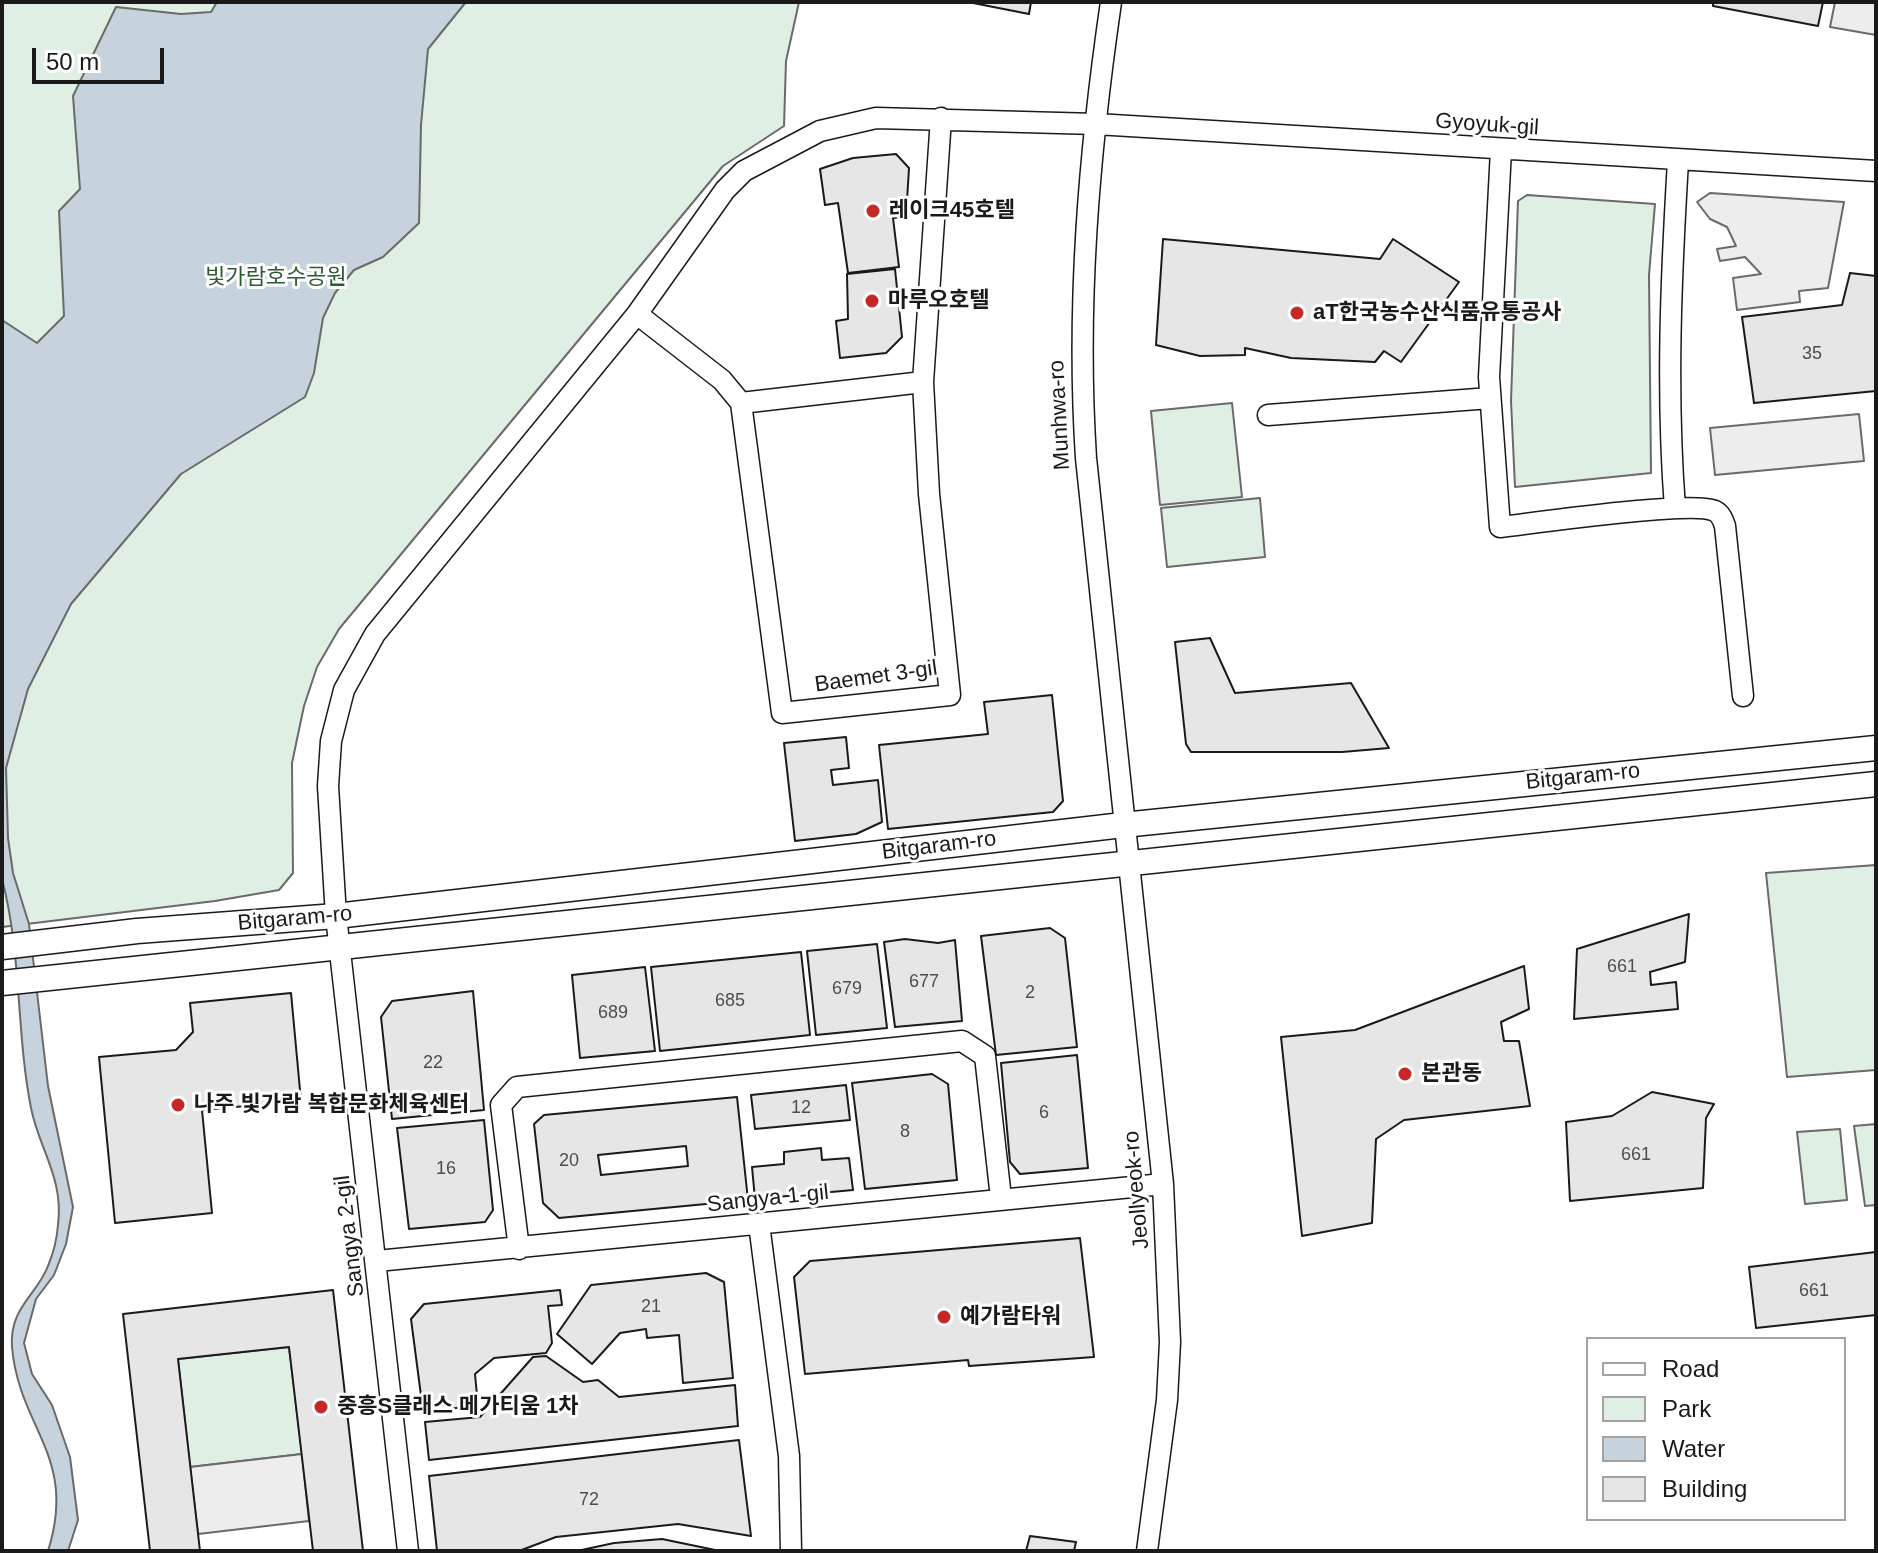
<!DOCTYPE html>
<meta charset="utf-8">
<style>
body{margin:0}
#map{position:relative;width:1878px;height:1553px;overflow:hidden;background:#fff;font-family:Helvetica,sans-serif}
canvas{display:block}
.frame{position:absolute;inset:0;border:4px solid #1a1a1a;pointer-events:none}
.legend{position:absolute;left:1586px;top:1337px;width:260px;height:184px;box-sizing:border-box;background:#fff;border:2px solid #a3a3a3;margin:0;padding:10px 14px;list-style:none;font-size:24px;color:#1a1a1a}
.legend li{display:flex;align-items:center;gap:16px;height:40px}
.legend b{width:40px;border:2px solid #a3a3a3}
.scale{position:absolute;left:32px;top:48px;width:132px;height:36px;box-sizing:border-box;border:4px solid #1a1a1a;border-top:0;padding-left:10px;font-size:24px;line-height:28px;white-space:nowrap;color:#1a1a1a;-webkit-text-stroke:6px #fff;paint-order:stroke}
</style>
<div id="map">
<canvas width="1878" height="1553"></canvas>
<div class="frame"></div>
<ul class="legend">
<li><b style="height:10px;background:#fff"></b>Road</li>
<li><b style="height:22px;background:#e0efe3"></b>Park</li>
<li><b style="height:22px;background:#c6d2dc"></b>Water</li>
<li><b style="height:22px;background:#e6e6e6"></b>Building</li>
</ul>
<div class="scale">50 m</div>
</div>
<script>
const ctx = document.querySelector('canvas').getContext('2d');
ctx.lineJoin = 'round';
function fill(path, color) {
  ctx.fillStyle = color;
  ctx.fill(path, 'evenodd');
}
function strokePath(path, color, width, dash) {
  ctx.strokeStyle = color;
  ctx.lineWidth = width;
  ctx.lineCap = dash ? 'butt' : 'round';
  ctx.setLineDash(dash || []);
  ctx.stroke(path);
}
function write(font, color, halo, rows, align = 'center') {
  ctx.font = font + ' Helvetica,"Noto Sans KR",sans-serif';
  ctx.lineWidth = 6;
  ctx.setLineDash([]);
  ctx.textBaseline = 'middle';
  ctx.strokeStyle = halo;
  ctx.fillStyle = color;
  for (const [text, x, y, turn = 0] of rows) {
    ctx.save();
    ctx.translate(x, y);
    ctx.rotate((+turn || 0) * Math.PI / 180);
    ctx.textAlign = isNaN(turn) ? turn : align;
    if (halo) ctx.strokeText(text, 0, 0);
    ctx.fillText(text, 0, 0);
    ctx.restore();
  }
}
const green = new Path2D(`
 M 2,2 L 799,2 L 786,61 L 784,126 L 723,166 L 339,629 L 317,667 L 304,706 L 292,763 L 293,873 L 279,890 L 215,901 L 2,927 Z
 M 1527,195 L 1655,204 L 1649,275 L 1651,473 L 1515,487 L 1511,401 L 1518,201 Z
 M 1232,403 L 1242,497 L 1160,505 L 1151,411 Z
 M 1260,498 L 1265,557 L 1167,567 L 1161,508 Z
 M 1876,865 L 1876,1070 L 1787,1077 L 1766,873 Z
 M 1876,1124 L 1876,1205 L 1865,1206 L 1854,1126 Z
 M 1840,1129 L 1847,1200 L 1805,1204 L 1797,1132 Z
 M 289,1347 L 302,1454 L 190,1467 L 178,1359 Z`);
const parking = new Path2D(`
 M 1835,2 L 1876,2 L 1876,35 L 1830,27 Z
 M 1710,193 L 1844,202 L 1828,288 L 1799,291 L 1800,302 L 1737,310 L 1733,278 L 1761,274 L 1745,257 L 1720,261 L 1717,249 L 1736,246 L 1727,227 L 1710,219 L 1697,202 Z
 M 1859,414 L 1864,461 L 1715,475 L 1710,428 Z
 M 302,1454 L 309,1521 L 198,1534 L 190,1467 Z`);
const water = new Path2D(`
 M 217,2 L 466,2 L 428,49 L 421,125 L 419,223 L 383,257 L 354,270 L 335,293 L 323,318 L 314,373 L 305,397 L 181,474 L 71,604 L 28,689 L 6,768 L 8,838 L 13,873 L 29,924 L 48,1086 L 73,1207 L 66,1244 L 54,1275 L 36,1299 L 24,1343 L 32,1374 L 52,1405 L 70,1457 L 78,1520 L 68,1551 L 48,1551 C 78,1456 19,1429 12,1347 C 9,1308 37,1295 48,1266 C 53,1254 57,1238 58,1225 C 64,1178 39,1149 31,1108 C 16,1032 22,955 2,879 L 2,320 L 37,343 L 64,316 L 59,211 L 80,189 L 73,96 L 116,7 L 181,14 L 211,12 Z`);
const building = new Path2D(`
 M 968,2 L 1031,2 L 1029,14 Z
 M 1713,2 L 1823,2 L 1818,26 L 1713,6 Z
 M 896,154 L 909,168 L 906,217 L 893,218 L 899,267 L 848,273 L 838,203 L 825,205 L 820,169 L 853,158 Z
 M 1163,239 L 1380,259 L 1393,239 L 1459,282 L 1401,362 L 1384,351 L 1375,362 L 1291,358 L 1245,348 L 1245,355 L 1200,356 L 1156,345 Z
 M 895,269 L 902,337 L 886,353 L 840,358 L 836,321 L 848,319 L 847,274 Z
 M 1850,273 L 1876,276 L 1876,391 L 1754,403 L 1742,317 L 1842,305 Z
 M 1210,638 L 1235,693 L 1351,683 L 1389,748 L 1342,752 L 1191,752 L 1186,744 L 1175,642 Z
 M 1052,695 L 1063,801 L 1053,812 L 888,829 L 879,745 L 988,734 L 984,702 Z
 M 846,737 L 849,768 L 831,770 L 833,785 L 878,780 L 882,822 L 856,834 L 795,841 L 784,743 Z
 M 1689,914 L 1685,962 L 1650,972 L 1651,985 L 1676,982 L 1678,1009 L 1574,1019 L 1577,949 Z
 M 1050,928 L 1065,938 L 1077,1047 L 996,1055 L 981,936 Z
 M 905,939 L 938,943 L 955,940 L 962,1021 L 895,1027 L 884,942 Z
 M 877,944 L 887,1028 L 816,1035 L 807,951 Z
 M 801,952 L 810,1035 L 660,1051 L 651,967 Z
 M 1524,966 L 1529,1009 L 1501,1022 L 1504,1041 L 1519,1041 L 1530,1106 L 1404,1120 L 1376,1139 L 1372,1223 L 1302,1236 L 1281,1037 L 1355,1030 Z
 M 645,967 L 655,1051 L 580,1058 L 572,975 Z
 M 473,991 L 484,1110 L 392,1119 L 381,1017 L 392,1001 Z
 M 291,993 L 301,1101 L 202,1110 L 212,1213 L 115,1223 L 99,1057 L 176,1050 L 193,1032 L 190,1003 Z
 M 1077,1055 L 1088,1168 L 1020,1174 L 1010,1162 L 1001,1063 Z
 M 932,1074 L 948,1084 L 957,1180 L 865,1189 L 852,1083 Z
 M 846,1085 L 850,1120 L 755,1129 L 751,1095 Z
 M 1652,1092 L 1714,1104 L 1706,1118 L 1703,1188 L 1570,1201 L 1566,1122 L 1612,1116 Z
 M 737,1097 L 748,1200 L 559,1218 L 543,1203 L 534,1124 L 544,1115 ZM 686,1146 L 688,1166 L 601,1175 L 598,1155 Z
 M 484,1120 L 493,1210 L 485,1222 L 409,1229 L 397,1128 Z
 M 821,1148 L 822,1160 L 849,1158 L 853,1190 L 755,1199 L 752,1167 L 784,1164 L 784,1152 Z
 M 1080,1238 L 1094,1357 L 969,1366 L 968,1360 L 805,1374 L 794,1277 L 810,1261 Z
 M 1876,1252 L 1876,1315 L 1756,1328 L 1749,1267 Z
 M 706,1273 L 724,1282 L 733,1378 L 683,1383 L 679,1335 L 647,1338 L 646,1329 L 620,1333 L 592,1364 L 557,1334 L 591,1285 Z
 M 333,1290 L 363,1551 L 313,1551 L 289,1347 L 178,1359 L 200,1551 L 150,1551 L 123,1314 Z
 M 560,1290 L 562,1305 L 548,1306 L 552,1343 L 546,1353 L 494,1358 L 475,1374 L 478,1406 L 423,1411 L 411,1319 L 424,1304 Z
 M 546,1356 L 583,1382 L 598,1380 L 619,1397 L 735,1385 L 738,1426 L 429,1460 L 425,1422 L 480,1417 L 533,1357 Z
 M 739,1440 L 751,1536 L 678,1524 L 556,1537 L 519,1551 L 437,1551 L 429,1476 Z
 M 1030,1536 L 1076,1542 L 1074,1551 L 1026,1551 Z
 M 662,1539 L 720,1551 L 577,1551 L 614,1543 Z`);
const minor = new Path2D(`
 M 1111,2 C 1089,153 1076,305 1086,458 L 1163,1184 L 1170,1342 L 1167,1400 L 1147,1551
 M 1501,150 L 1489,377 L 1500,527 C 1535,523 1693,500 1715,511 C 1721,514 1723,520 1725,526 L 1743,696
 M 637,314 L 722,380 L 741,403 L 782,713 L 950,695 L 929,494 L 923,382 L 941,118
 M 741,403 L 923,382
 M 1268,415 L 1490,398
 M 1675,508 C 1666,392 1671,278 1678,161
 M 759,1224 L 789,1456 L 791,1551
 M 519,1249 L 501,1105 L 517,1087 L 962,1041 L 985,1056 L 1001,1198
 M 377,1261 L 1163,1184
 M 408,1551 L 336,916 L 328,786 L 331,741 L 344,690 L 375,634 L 637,314 L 725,190 L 744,171 L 820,131 L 876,118 L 1096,124 L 1876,171`);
const major = new Path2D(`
 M 2,947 L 137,931 L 336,916 L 1123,825 L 1876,748
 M 2,983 L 1876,784`);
const markers = [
 [873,211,8,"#c62828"],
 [872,301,8,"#c62828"],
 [1297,313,8,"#c62828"],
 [1405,1074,8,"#c62828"],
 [178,1105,8,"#c62828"],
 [944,1317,8,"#c62828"],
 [321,1407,8,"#c62828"]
];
const numberNames = [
 ["35",1812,354],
 ["661",1622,967],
 ["677",924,982],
 ["679",847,989],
 ["2",1030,993],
 ["685",730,1001],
 ["689",613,1013],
 ["22",433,1063],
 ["12",801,1108],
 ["6",1044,1113],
 ["8",905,1132],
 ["661",1636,1155],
 ["20",569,1161],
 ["16",446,1169],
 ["661",1814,1291],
 ["21",651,1307],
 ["72",589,1500]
];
const streetNames = [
 ["Gyoyuk-gil",1487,125,4],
 ["Munhwa-ro",1060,415,-93],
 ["Baemet 3-gil",876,677,-8],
 ["Bitgaram-ro",1583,777,-6],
 ["Bitgaram-ro",939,846,-7],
 ["Bitgaram-ro",295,919,-5],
 ["Jeollyeok-ro",1137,1190,-95],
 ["Sangya 1-gil",768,1199,-6],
 ["Sangya 2-gil",350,1236,-97]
];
const poiNames = [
 ["레이크45호텔",889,211],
 ["마루오호텔",888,301],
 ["aT한국농수산식품유통공사",1313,313],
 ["본관동",1421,1074],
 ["나주 빛가람 복합문화체육센터",194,1105],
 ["예가람타워",960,1317],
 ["중흥S클래스 메가티움 1차",337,1407]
];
const parkNames = [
 ["빛가람호수공원",276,278]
];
fill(green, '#e0efe3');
strokePath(green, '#6a6a6a', 2);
fill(parking, '#ededed');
strokePath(parking, '#6a6a6a', 2);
fill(water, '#c6d2dc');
strokePath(water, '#6a6a6a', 2);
fill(building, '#e6e6e6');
strokePath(building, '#1a1a1a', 2);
strokePath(minor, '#1a1a1a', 23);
strokePath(major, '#1a1a1a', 27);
strokePath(minor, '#fff', 20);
strokePath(major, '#fff', 24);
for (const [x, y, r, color] of markers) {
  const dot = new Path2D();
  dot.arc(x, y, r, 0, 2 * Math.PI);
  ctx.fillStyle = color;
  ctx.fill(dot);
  strokePath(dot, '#fff', 3);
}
write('18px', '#4d4d4d', null, numberNames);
write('22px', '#1a1a1a', '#fff', streetNames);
write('bold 22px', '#1a1a1a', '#fff', poiNames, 'left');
write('22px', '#2b5a34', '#fff', parkNames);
</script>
